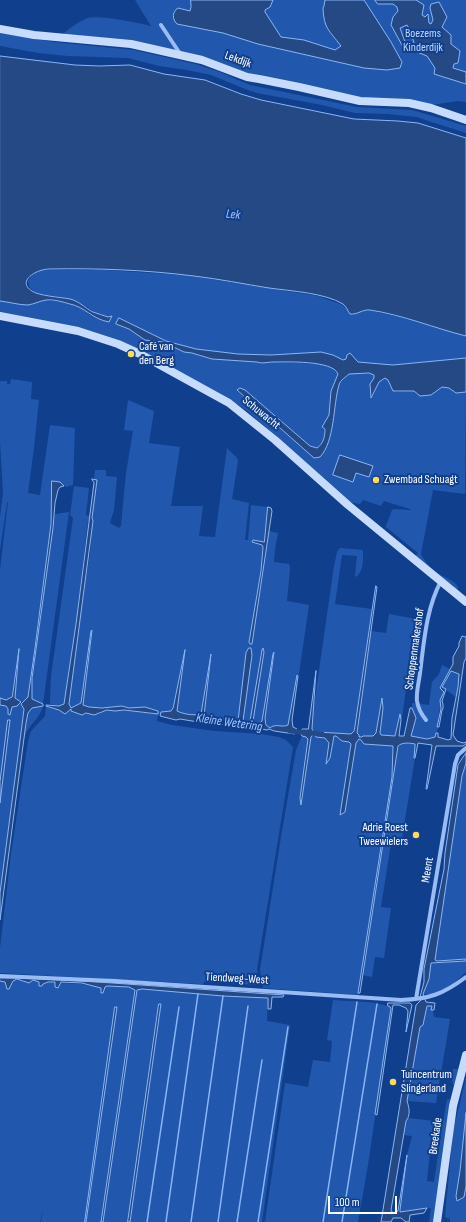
<!DOCTYPE html>
<meta charset="utf-8">
<style>
body{margin:0}
#map{position:relative;width:466px;height:1222px;overflow:hidden;background:#103f8e;font-family:"Sofia Sans Condensed",sans-serif}
canvas{display:block}
.scale{position:absolute;left:328px;top:1196px;width:69px;height:18px;box-sizing:border-box;border:2px solid #fff;border-top:0;padding-left:5px;font-size:12px;line-height:14px;white-space:nowrap;color:#fff;-webkit-text-stroke:3px #103f8e;paint-order:stroke}
</style>
<div id="map">
<canvas width="466" height="1222"></canvas>
<div class="scale">100 m</div>
</div>
<script>
const ctx = document.querySelector('canvas').getContext('2d');
ctx.lineJoin = 'round';
function fill(path, color) {
  ctx.fillStyle = color;
  ctx.fill(path, 'evenodd');
}
function strokePath(path, color, width, dash) {
  ctx.strokeStyle = color;
  ctx.lineWidth = width;
  ctx.lineCap = dash ? 'butt' : 'round';
  ctx.setLineDash(dash || []);
  ctx.stroke(path);
}
function write(font, color, halo, rows, align = 'center') {
  ctx.font = font + ' "Sofia Sans Condensed",sans-serif';
  ctx.lineWidth = 4;
  ctx.setLineDash([]);
  ctx.textBaseline = 'middle';
  ctx.strokeStyle = halo;
  ctx.fillStyle = color;
  for (const [text, x, y, turn = 0] of rows) {
    ctx.save();
    ctx.translate(x, y);
    ctx.rotate((+turn || 0) * Math.PI / 180);
    ctx.textAlign = isNaN(turn) ? turn : align;
    if (halo) ctx.strokeText(text, 0, 0);
    ctx.fillText(text, 0, 0);
    ctx.restore();
  }
}
const green = new Path2D(`
 M 135,0 L 466,0 L 466,102 L 458,101 L 432,105 L 356,98 L 251,75 L 182,53 L 169,33 L 166,33 L 177,51 L 62,35 C 68,29 80,21 88,18 C 100,15 138,23 151,26 Z
 M 0,33 L 54,42 L 134,50 L 195,64 L 217,71 L 250,85 L 357,107 L 412,110 L 466,126 L 466,133 L 416,117 L 388,114 L 355,113 L 322,105 L 257,93 L 245,89 L 211,75 L 187,70 L 159,66 L 128,58 L 68,56 L 38,53 L 0,46 Z
 M 42,270 L 105,270 L 185,275 L 318,296 L 343,305 L 353,314 L 360,311 L 368,310 L 396,316 L 466,336 L 466,358 L 393,365 L 358,362 L 355,361 L 352,355 L 347,355 L 346,359 L 343,360 L 333,355 L 321,352 L 271,355 L 238,354 L 196,349 L 166,341 L 137,327 L 121,319 L 116,324 L 129,328 L 145,340 L 163,342 L 181,351 L 192,353 L 208,358 L 257,362 L 260,363 L 275,362 L 323,364 L 335,369 L 338,374 L 330,397 L 329,415 L 322,427 C 327,433 323,443 317,448 L 310,446 L 245,390 L 240,388 L 237,391 L 314,458 L 320,457 C 336,435 331,409 339,385 C 340,380 346,377 349,374 L 369,373 L 374,375 L 374,378 L 370,384 L 370,396 L 372,398 L 379,382 L 385,378 L 388,380 L 390,386 L 396,392 L 414,391 L 420,396 L 431,395 L 442,387 L 449,388 L 456,393 L 466,392 L 465,494 L 433,490 L 421,554 C 425,562 430,568 437,573 C 444,577 454,580 458,587 L 458,589 L 455,589 L 453,585 L 441,578 L 415,556 L 418,553 L 386,527 L 384,531 L 392,510 L 394,509 L 411,510 L 410,509 L 384,501 L 381,506 L 363,500 L 360,504 L 348,502 L 282,441 L 246,410 L 221,394 L 132,346 L 0,313 L 0,301 L 26,305 L 46,300 L 56,301 L 72,304 L 84,310 L 90,315 L 101,320 L 109,322 L 108,318 L 94,312 L 87,307 L 73,300 L 61,297 L 38,294 L 30,288 L 28,282 C 31,275 35,273 42,270 Z
 M 11,379 L 32,382 L 31,399 L 39,400 L 34,448 L 28,493 L 40,495 L 50,425 L 75,428 L 73,485 L 66,487 L 61,483 L 52,481 L 51,524 L 28,697 L 24,701 L 20,702 L 15,698 L 18,663 L 12,697 L 6,700 L 0,698 L 0,570 L 8,502 L 7,503 L 0,550 L 0,517 L 3,493 L 0,441 L 0,381 L 7,381 L 7,384 L 10,384 Z
 M 128,400 L 154,411 L 149,443 L 180,447 L 171,506 L 203,506 L 199,536 L 215,537 L 227,448 L 237,458 L 238,461 L 232,499 L 249,503 L 245,540 L 248,540 L 251,505 L 268,507 L 264,542 L 256,544 L 263,545 L 263,547 L 261,571 L 249,642 L 261,588 L 269,531 L 278,533 L 275,549 L 274,562 L 289,564 L 290,568 L 287,601 L 309,605 L 294,708 L 292,720 L 298,676 L 297,676 L 288,725 L 270,728 L 268,727 L 265,718 L 274,653 L 262,721 L 259,724 L 254,723 L 253,721 L 264,652 L 264,649 L 263,648 L 251,718 L 249,723 L 243,721 L 242,719 L 251,663 L 252,655 L 251,649 L 246,653 L 238,721 L 236,725 L 237,726 L 232,725 L 233,724 L 233,720 L 204,716 L 209,669 L 201,714 C 194,716 183,715 177,711 L 183,660 L 173,708 L 171,711 L 164,711 L 158,715 L 157,721 L 172,725 L 214,731 L 261,734 L 279,737 L 286,740 L 293,747 L 257,969 L 259,985 L 204,982 L 203,984 L 200,984 L 0,973 L 0,948 L 11,854 L 28,741 L 31,731 L 45,716 L 46,706 L 59,710 L 71,711 L 82,715 L 86,713 L 99,714 L 107,710 L 115,711 L 124,710 L 155,714 L 154,710 L 145,707 L 129,708 L 121,706 L 107,708 L 89,707 L 83,705 L 92,630 L 81,704 L 71,708 L 69,704 L 79,621 L 90,553 L 92,521 L 88,521 L 76,624 L 64,704 L 59,706 L 50,704 L 51,676 L 73,518 L 70,515 L 74,486 L 89,488 L 86,515 L 89,516 L 95,470 L 106,470 L 106,476 L 117,477 L 114,510 L 110,523 L 119,528 L 121,526 L 126,473 L 133,431 L 124,430 Z
 M 69,512 L 43,704 L 32,699 L 32,678 L 55,514 Z
 M 340,548 L 363,550 C 363,561 364,570 356,577 L 355,576 L 357,556 L 342,555 L 335,604 L 372,609 L 354,731 L 351,734 L 317,732 L 314,733 L 312,729 L 314,705 L 334,566 L 337,552 Z
 M 389,614 L 416,619 L 402,718 L 401,720 L 400,716 L 395,736 L 381,735 L 380,733 L 383,708 L 382,700 L 376,733 L 373,736 L 363,736 L 362,737 L 359,737 L 359,735 L 357,733 L 371,631 L 386,633 Z
 M 442,665 L 450,669 L 440,688 L 444,692 C 440,701 439,716 437,727 L 438,728 L 435,737 L 427,739 L 411,736 L 416,718 L 412,708 L 412,703 L 429,705 L 432,682 L 439,674 Z
 M 451,671 L 459,674 L 460,676 L 456,697 L 442,687 Z
 M 18,704 L 21,704 L 24,709 L 22,725 L 0,893 L 0,705 L 6,706 L 8,709 Z
 M 40,706 L 43,706 C 40,719 28,725 24,738 L 28,713 L 32,708 Z
 M 313,735 L 315,735 L 317,737 C 336,739 327,748 326,763 L 330,758 L 334,736 L 336,736 L 342,741 L 350,742 L 351,744 L 345,812 L 356,743 L 359,739 L 361,740 L 365,744 L 393,746 L 392,777 L 358,993 L 360,993 L 358,995 L 263,988 L 260,970 L 281,837 L 296,750 L 302,736 L 306,737 L 308,739 L 308,745 L 300,798 L 301,803 L 311,737 Z
 M 411,743 L 415,744 L 416,746 L 414,758 L 415,758 L 402,838 L 392,837 L 381,907 L 391,908 L 384,958 L 375,957 L 372,977 L 362,975 L 398,748 L 400,744 Z
 M 466,763 L 466,959 L 437,961 L 435,960 L 462,776 Z
 M 466,961 L 466,972 C 456,982 438,997 423,994 L 431,963 Z
 M 0,979 C 14,982 29,977 42,982 L 119,986 L 223,996 L 268,998 L 267,1021 L 290,1025 L 262,1222 L 130,1222 L 161,1005 L 159,1004 L 128,1222 L 103,1222 L 132,1009 L 101,1222 L 41,1222 L 43,1209 L 40,1222 L 0,1222 Z
 M 333,1000 C 351,1002 373,1000 390,1007 L 391,1008 L 368,1165 L 358,1222 L 265,1222 L 285,1083 L 308,1087 L 313,1060 L 330,1062 L 332,1041 L 327,1040 Z
 M 427,1006 L 432,1006 L 434,1017 L 450,1019 L 441,1073 L 452,1075 L 453,1069 L 460,1069 L 455,1086 L 453,1084 L 452,1080 L 440,1078 L 436,1103 L 407,1101 L 420,1027 L 423,1025 Z
 M 466,1078 L 466,1222 L 450,1222 L 450,1217 L 449,1219 L 445,1217 L 453,1131 Z
 M 447,1099 L 451,1100 L 435,1222 L 429,1222 L 431,1208 L 400,1212 L 400,1210 L 407,1155 L 412,1136 L 403,1135 L 406,1120 L 408,1118 L 443,1122 ZM 432,1132 L 441,1134 L 434,1182 L 427,1181 Z`);
const water = new Path2D(`
 M 191,0 L 273,0 L 270,7 L 265,10 L 265,12 L 281,37 L 304,40 L 335,50 L 341,46 C 329,30 324,29 323,8 L 324,6 L 325,0 L 364,0 L 391,42 L 402,62 L 400,68 L 387,70 L 364,68 L 258,44 L 223,33 L 177,24 C 172,19 172,12 178,8 L 190,11 L 191,7 Z
 M 375,0 L 416,0 L 424,5 L 422,15 L 425,17 L 428,14 L 429,23 L 431,24 L 433,20 L 430,8 L 431,4 L 439,2 L 447,17 L 442,27 L 451,35 L 451,44 L 460,51 L 458,63 L 454,64 L 453,68 L 466,72 L 466,84 L 434,74 L 435,68 L 427,56 L 417,52 L 410,30 L 407,25 L 400,28 L 405,42 L 403,47 L 391,25 L 393,17 L 398,11 L 397,7 L 393,4 L 378,4 Z
 M 0,56 L 75,65 L 99,66 L 130,65 L 164,74 L 205,80 L 241,94 L 261,100 L 354,119 L 398,121 L 418,123 L 466,138 L 466,336 C 434,328 403,315 370,310 C 363,309 357,315 350,314 C 347,310 347,307 343,304 C 325,293 291,291 269,288 C 244,284 219,279 194,276 C 146,270 98,268 49,269 C 37,269 16,281 32,291 C 39,296 60,297 70,299 C 79,301 85,308 93,312 C 98,314 103,315 108,317 L 112,316 L 109,322 C 92,319 85,307 70,304 C 63,302 53,299 46,300 C 40,301 34,304 28,305 C 19,305 9,302 0,301 Z
 M 119,318 L 166,341 L 196,349 L 238,354 L 271,355 L 321,352 L 333,355 L 343,360 L 346,359 L 347,355 L 350,353 L 358,362 L 393,365 L 466,358 L 466,392 L 456,393 L 449,388 L 442,387 L 431,395 L 420,396 L 414,391 L 393,391 L 388,380 L 385,378 L 379,382 L 371,398 L 370,384 L 374,378 L 374,375 L 369,373 L 349,374 C 346,377 340,380 339,385 C 333,405 335,441 320,457 L 314,458 L 237,390 L 240,388 L 245,390 L 310,446 L 317,448 C 323,444 325,437 325,429 L 322,427 L 329,415 L 331,391 L 338,374 C 333,360 286,362 273,362 C 268,362 262,364 257,362 L 212,359 L 192,353 L 184,352 L 163,342 L 145,340 L 129,329 L 116,324 Z
 M 340,455 L 373,466 L 369,477 L 356,473 L 353,482 L 333,475 Z
 M 92,479 L 97,480 L 92,518 L 93,521 L 69,704 L 71,708 L 81,703 L 91,631 L 92,630 L 83,705 L 89,707 L 102,708 L 122,706 L 129,708 L 145,707 L 158,711 L 158,714 L 124,710 L 115,711 L 107,710 L 94,715 L 86,713 L 82,715 L 71,711 L 71,709 L 65,714 L 59,710 L 46,706 L 46,705 L 59,706 L 64,704 L 76,624 L 94,483 Z
 M 52,481 L 60,482 L 64,486 L 60,487 L 58,490 L 55,503 L 53,528 L 32,678 L 32,699 L 43,704 L 43,706 L 32,708 L 28,713 L 26,723 L 0,920 L 0,893 L 22,725 L 24,709 L 21,704 L 28,697 L 35,648 L 51,524 Z
 M 268,507 L 271,508 L 272,511 L 252,644 L 250,644 L 249,642 L 261,571 L 263,547 L 262,545 L 252,542 L 253,540 L 264,542 Z
 M 376,586 L 377,587 L 357,733 L 359,735 L 359,737 L 362,737 L 363,736 L 373,736 L 376,733 L 382,698 L 383,708 L 380,733 L 381,735 L 395,736 L 400,714 L 401,720 L 399,736 L 404,736 L 410,708 L 412,708 L 416,718 L 411,736 L 427,739 L 435,737 L 436,733 L 438,733 L 438,737 L 448,740 L 451,739 L 452,718 L 458,687 L 459,674 L 451,671 L 442,687 L 446,689 L 442,701 L 443,704 L 443,709 L 442,710 L 439,727 L 437,727 L 441,709 L 440,700 L 444,692 L 440,688 L 453,664 L 453,657 L 459,646 L 459,643 L 462,636 L 466,637 L 466,658 L 464,662 L 453,735 L 457,741 L 463,743 L 466,742 L 466,744 L 463,746 L 436,746 L 427,789 L 426,789 L 432,745 L 418,743 L 415,758 L 414,758 L 415,746 L 415,744 C 410,743 402,742 398,746 L 360,993 L 358,993 L 392,777 L 393,746 L 364,744 L 361,740 L 359,739 L 356,743 L 345,812 L 340,815 L 351,744 L 349,742 L 342,741 L 336,736 L 334,736 L 330,758 L 326,764 L 329,743 L 325,738 L 316,737 L 315,735 L 317,732 L 351,734 L 354,731 Z
 M 249,648 L 251,648 L 252,655 L 243,721 L 247,723 L 250,721 L 262,650 L 263,648 L 264,652 L 253,721 L 254,723 L 259,724 L 262,721 L 273,654 L 274,652 L 265,718 L 266,725 L 270,728 C 275,723 282,728 288,725 L 297,675 L 298,676 L 292,720 L 293,727 L 297,729 L 295,734 L 274,731 L 269,729 L 267,730 L 236,725 L 238,721 L 246,653 Z
 M 19,649 L 15,698 L 21,702 L 17,706 L 12,707 L 10,715 L 8,714 L 8,709 L 6,706 L 0,705 L 0,698 L 6,700 L 12,697 Z
 M 185,650 L 177,711 C 183,714 194,716 201,714 L 211,654 L 204,716 L 233,720 L 233,724 L 232,725 L 204,723 L 180,719 L 176,720 L 160,716 L 161,712 L 171,711 L 173,708 Z
 M 316,671 L 312,729 L 314,733 L 311,737 L 301,805 L 300,798 L 308,739 L 306,737 L 302,736 L 300,733 L 302,729 L 308,729 Z
 M 8,720 L 10,720 L 0,803 L 0,782 Z
 M 466,753 L 466,763 L 462,776 L 435,960 L 437,961 L 466,959 L 466,961 L 431,963 L 429,979 L 423,994 L 424,996 L 420,997 L 424,982 L 424,969 L 444,869 L 445,853 L 458,765 Z
 M 0,978 L 20,978 L 98,982 L 284,995 L 283,997 L 272,997 L 271,1009 L 268,1009 L 268,998 L 223,996 L 142,989 L 137,990 L 103,1222 L 101,1222 L 135,990 L 129,987 L 107,986 L 105,987 L 103,993 L 101,993 L 101,988 L 82,983 L 61,982 L 58,988 L 55,987 L 55,982 L 48,982 L 43,984 L 42,986 L 39,986 L 39,982 L 33,980 L 29,983 L 17,979 L 13,981 L 9,989 L 7,989 L 5,982 L 0,981 Z
 M 425,999 L 426,1002 L 435,1003 L 434,1010 L 431,1010 L 432,1006 L 427,1006 L 423,1025 L 420,1027 L 407,1101 C 409,1107 411,1115 406,1121 L 391,1210 L 392,1212 L 395,1213 L 398,1211 L 407,1155 L 400,1210 L 400,1212 L 427,1208 L 424,1213 L 410,1215 L 409,1222 L 406,1222 L 401,1218 L 393,1218 L 391,1222 L 381,1222 L 416,1005 L 421,1000 Z
 M 388,1003 L 410,1003 L 412,1005 L 406,1032 L 408,1011 L 406,1008 L 399,1005 L 393,1005 L 377,1115 L 375,1114 L 391,1008 L 390,1007 L 388,1006 Z
 M 159,1004 L 161,1004 L 130,1222 L 128,1222 Z
 M 115,1007 L 117,1007 L 86,1222 L 85,1222 Z
 M 466,1113 L 466,1186 L 464,1197 L 457,1201 L 456,1196 L 460,1171 Z`);
const stream = new Path2D(`
 M 147,1222 L 179,1007
 M 166,1222 L 198,994
 M 191,1222 L 223,996
 M 218,1222 L 248,1006
 M 237,1222 L 262,1060
 M 258,1222 L 288,1027
 M 323,1222 L 357,1002
 M 342,1222 L 377,1004`);
const canal = new Path2D(`
 M 290,731 L 322,734`);
const street = new Path2D(`
 M 161,25 L 179,52 L 180,55
 M 426,720 C 422,715 418,708 417,701 C 416,692 419,682 420,673 C 424,642 426,609 441,581
 M 0,976 L 115,981 L 401,1000 C 430,999 443,994 466,977
 M 416,999 L 455,764 L 458,755 L 466,748`);
const secondary = new Path2D(`
 M 0,29 L 34,35 L 131,44 L 202,60 L 247,77 L 259,79 L 299,87 L 360,101 L 409,103 L 431,108 L 466,120
 M 0,316 L 78,331 L 118,344 L 140,354 L 229,403 L 275,440 L 348,505 L 466,602
 M 437,1222 L 453,1106 L 466,1055`);
const markers = [
 [131,354,4,"#ffd95a"],
 [376,480,4,"#ffd95a"],
 [416,835,4,"#ffd95a"],
 [393,1082,4,"#ffd95a"]
];
const parkNames = [
 ["Boezems",423,34],
 ["Kinderdijk",423,48]
];
const streetNames = [
 ["Lekdijk",238,60,20],
 ["Schuwacht",261,413,39],
 ["Schoppenmakershof",415,649,-82],
 ["Meent",428,870,-81],
 ["Tiendweg-West",237,979,3],
 ["Breekade",436,1136,-82]
];
const poiNames = [
 ["Café van",139,347],
 ["den Berg",139,361],
 ["Zwembad Schuagt",384,480],
 ["Adrie Roest",408,828,"right"],
 ["Tweewielers",408,842,"right"],
 ["Tuincentrum",401,1075],
 ["Slingerland",401,1089]
];
const waterNames = [
 ["Lek",233,215,6],
 ["Kleine Wetering",229,723,8]
];
fill(green, '#2158ae');
fill(water, '#254984');
strokePath(water, '#8ab6f6', 1);
strokePath(stream, '#8ab6f6', 1.5);
strokePath(canal, '#254984', 5);
strokePath(street, '#98bcf3', 4);
strokePath(secondary, '#c7dbfd', 8);
for (const [x, y, r, color] of markers) {
  const dot = new Path2D();
  dot.arc(x, y, r, 0, 2 * Math.PI);
  ctx.fillStyle = color;
  ctx.fill(dot);
  strokePath(dot, '#103f8e', 1.5);
}
write('12px', '#c0d8fd', '#103f8e', parkNames);
write('12px', '#fff', '#103f8e', streetNames);
write('12px', '#fff', '#103f8e', poiNames, 'left');
write('italic 13px', '#a4c6fa', '#103f8e', waterNames);
</script>
